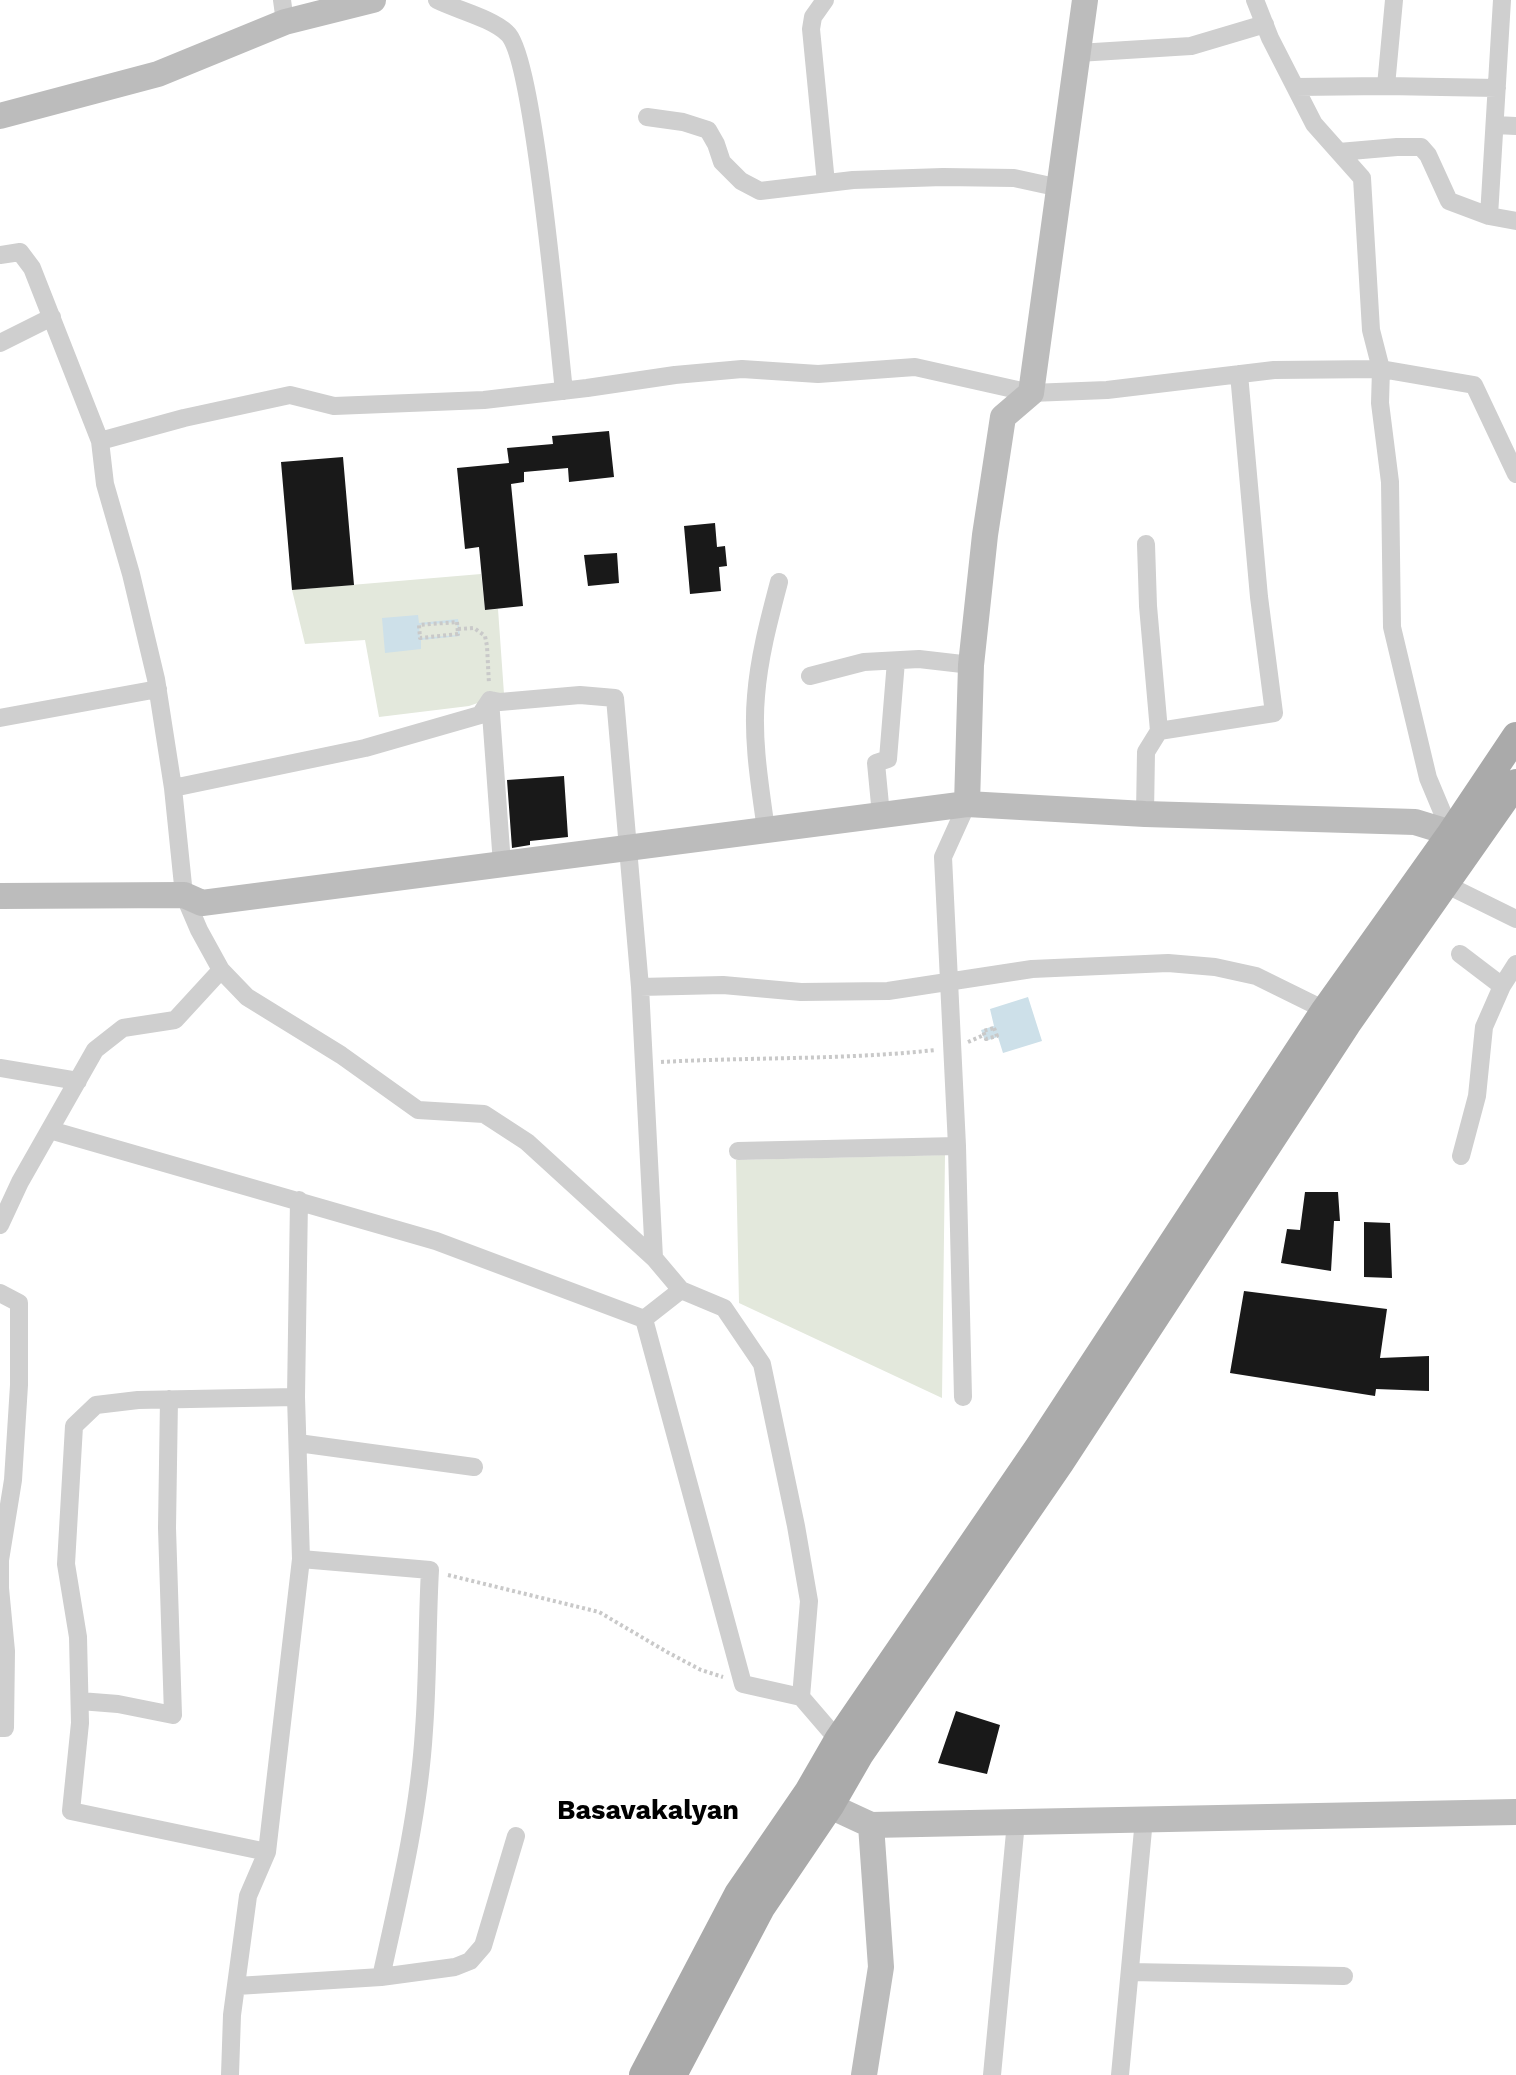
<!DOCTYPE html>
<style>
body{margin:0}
canvas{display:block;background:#fff}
</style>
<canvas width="1516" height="2075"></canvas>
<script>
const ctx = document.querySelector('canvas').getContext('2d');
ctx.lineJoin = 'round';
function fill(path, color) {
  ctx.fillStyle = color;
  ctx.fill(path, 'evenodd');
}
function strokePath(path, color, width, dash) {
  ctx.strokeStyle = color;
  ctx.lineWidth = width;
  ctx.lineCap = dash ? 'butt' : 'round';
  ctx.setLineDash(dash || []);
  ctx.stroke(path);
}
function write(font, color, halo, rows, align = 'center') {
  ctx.font = font + ' "Work Sans",sans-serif';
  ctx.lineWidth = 6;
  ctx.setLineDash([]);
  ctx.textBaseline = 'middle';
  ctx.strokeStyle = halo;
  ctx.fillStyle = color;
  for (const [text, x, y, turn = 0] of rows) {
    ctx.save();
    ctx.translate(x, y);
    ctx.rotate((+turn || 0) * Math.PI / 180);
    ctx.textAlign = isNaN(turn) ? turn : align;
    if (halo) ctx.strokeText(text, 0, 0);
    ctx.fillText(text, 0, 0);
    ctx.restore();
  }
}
const green = new Path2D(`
 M 481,574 L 485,610 L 498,609 L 504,694 L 469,706 L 379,717 L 365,640 L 305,644 L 292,590 Z
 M 945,1155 L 942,1398 L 739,1303 L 736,1160 Z`);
const water = new Path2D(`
 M 418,615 L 419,623 L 458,619 L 460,636 L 421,640 L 421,649 L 385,653 L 382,618 ZM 457,622 L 458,635 L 420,638 L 419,625 Z
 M 1028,997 L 1042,1041 L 1003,1053 L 998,1037 L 985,1041 L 981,1030 L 994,1026 L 990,1009 Z`);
const building = new Path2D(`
 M 609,431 L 614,477 L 569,482 L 568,468 L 524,472 L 524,482 L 511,484 L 523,606 L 485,610 L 479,547 L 465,549 L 457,468 L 509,463 L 507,448 L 553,444 L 552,436 Z
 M 343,457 L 354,585 L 292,590 L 281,462 Z
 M 715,523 L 717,547 L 725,546 L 727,566 L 719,567 L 721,591 L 690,594 L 684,526 Z
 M 617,553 L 619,583 L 588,586 L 584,555 Z
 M 564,776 L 568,837 L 530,841 L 530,845 L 512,848 L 507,780 Z
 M 1305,1192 L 1338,1192 L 1340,1221 L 1334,1221 L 1331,1271 L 1281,1263 L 1287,1229 L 1300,1230 Z
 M 1364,1222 L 1390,1223 L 1392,1278 L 1364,1277 Z
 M 1244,1291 L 1387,1309 L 1380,1358 L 1429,1356 L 1429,1391 L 1376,1389 L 1375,1396 L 1230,1373 Z
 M 956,1711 L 1000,1725 L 987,1774 L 938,1763 Z`);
const path = new Path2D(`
 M 457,622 L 458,634 L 420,638 L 419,625 Z
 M 458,629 L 474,628 L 485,636 L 487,646 L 489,684
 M 994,1028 L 997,1036 L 986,1039 L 983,1031 Z
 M 968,1042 L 984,1035
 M 661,1062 C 753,1057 844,1060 935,1050
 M 448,1575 L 599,1612 L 667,1652 L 701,1670 L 723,1677`);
const street = new Path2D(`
 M 282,0 L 285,22
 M 437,0 C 457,10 491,18 507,33 C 534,56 558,339 564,391
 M 825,0 L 813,17 L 811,29 L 826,183
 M 1255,0 L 1270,38 L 1314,124 L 1362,178 L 1371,330 L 1381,369 L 1380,403 L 1390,482 L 1392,627 L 1428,778 L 1451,833
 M 1078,53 L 1191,46 L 1265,24
 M 1386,86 L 1394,0
 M 1295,87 L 1386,86 L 1497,88
 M 647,117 L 683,122 L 708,130 L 716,144 L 722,162 L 741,181 L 760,191 L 853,180 L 943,177 L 1014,178 L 1060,188
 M 1495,125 L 1516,126
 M 1339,152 L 1397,147 L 1421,147 L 1428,155 L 1449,201 L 1489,216 L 1516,221
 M 1489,216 L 1502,0
 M 0,255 L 20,252 L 32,268 L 100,441 L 105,484 L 131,574 L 156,679 L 173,788 L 184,895 L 199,930 L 221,970 L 247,997 L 341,1055 L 418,1110 L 484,1114 L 527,1142 L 654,1258 L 681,1290 L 724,1308 L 762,1364 L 796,1526 L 809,1601 L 801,1697 L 838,1740 L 845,1744
 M 0,343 L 52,317
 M 100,441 L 184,418 L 290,395 L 334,406 L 484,400 L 587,388 L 675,375 L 742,369 L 818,374 L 915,367 L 1031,393 L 1107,390 L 1274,370 L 1381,369 L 1474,385 L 1516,474
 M 1146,544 L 1148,606 L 1159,731 L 1274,713 L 1259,597 L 1239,374
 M 810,676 L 864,662 L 919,659 L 971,665
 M 490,700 L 502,864
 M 0,718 L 158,689
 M 173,788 L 365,748 L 480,715 L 490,700 L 500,702 L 580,695 L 615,698 L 640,987 L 654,1258
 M 1145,814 L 1146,752 L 1159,731
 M 881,815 L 876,763 L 888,759 L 896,661
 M 766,830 C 760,786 752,740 756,696 C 759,657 769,620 779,582
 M 1445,884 L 1516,919
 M 1460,954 L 1502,986 L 1516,964
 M 640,987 L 723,985 L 801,992 L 888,991 L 1032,969 L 1168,963 L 1215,967 L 1256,976 L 1325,1010
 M 0,1068 L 78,1081
 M 50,1130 L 436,1241 L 644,1319 L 681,1290
 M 738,1151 L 957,1146
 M 1461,1156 L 1477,1096 L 1484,1027 L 1502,986
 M 0,1225 L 20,1182 L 95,1050 L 123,1028 L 175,1020 L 221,970
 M 0,1293 L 19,1303 L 19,1385 L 13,1480 L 0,1560 L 0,1588 L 6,1651 L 5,1728 L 0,1728
 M 644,1319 L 743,1684 L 801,1697
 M 963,1397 L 957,1146 L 943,857 L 967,804
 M 298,1443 L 474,1467
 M 301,1559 L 430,1570 C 427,1623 428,1677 424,1730 C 419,1813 399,1896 381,1977
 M 80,1701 L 118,1704 L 173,1715 L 167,1528 L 169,1399
 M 267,1852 L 71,1811 L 80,1723 L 78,1637 L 66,1564 L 74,1426 L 96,1405 L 138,1400 L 296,1397
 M 1130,1972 L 1344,1976
 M 237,1986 L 381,1977 L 455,1967 L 470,1961 L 483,1946 L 516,1836
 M 230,2075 L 232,2015 L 248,1896 L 267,1852 L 301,1559 L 296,1397 L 299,1200
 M 992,2075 L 1016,1822
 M 1120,2075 L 1144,1819`);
const secondary = new Path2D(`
 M 0,116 L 158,74 L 285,22 L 373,0
 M 967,804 L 971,665 L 985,535 L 1003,417 L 1031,393 L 1085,0
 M 0,896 L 184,895 L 202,903 L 967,804 L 1145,814 L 1415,822 L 1451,833 L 1466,843
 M 813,1795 L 830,1806 L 871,1825 L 1516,1812
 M 864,2075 L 881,1967 L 871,1825`);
const primary = new Path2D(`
 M 643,2075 L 738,1894 L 808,1792 L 838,1740 L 1038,1448 L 1325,1010 L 1451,833 L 1516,736
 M 673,2075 L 761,1908 L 830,1806 L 860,1754 L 1060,1463 L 1347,1024 L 1516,783`);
const districtNames = [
 ["Basavakalyan",648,1811]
];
fill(green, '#e3e8dc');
fill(water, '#cde0e9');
fill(building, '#191919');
strokePath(path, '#c9c9c9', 4, [3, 3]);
strokePath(street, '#cfcfcf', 18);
strokePath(secondary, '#bcbcbc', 26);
strokePath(primary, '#aaa', 28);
write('bold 27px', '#000', '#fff', districtNames);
</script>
